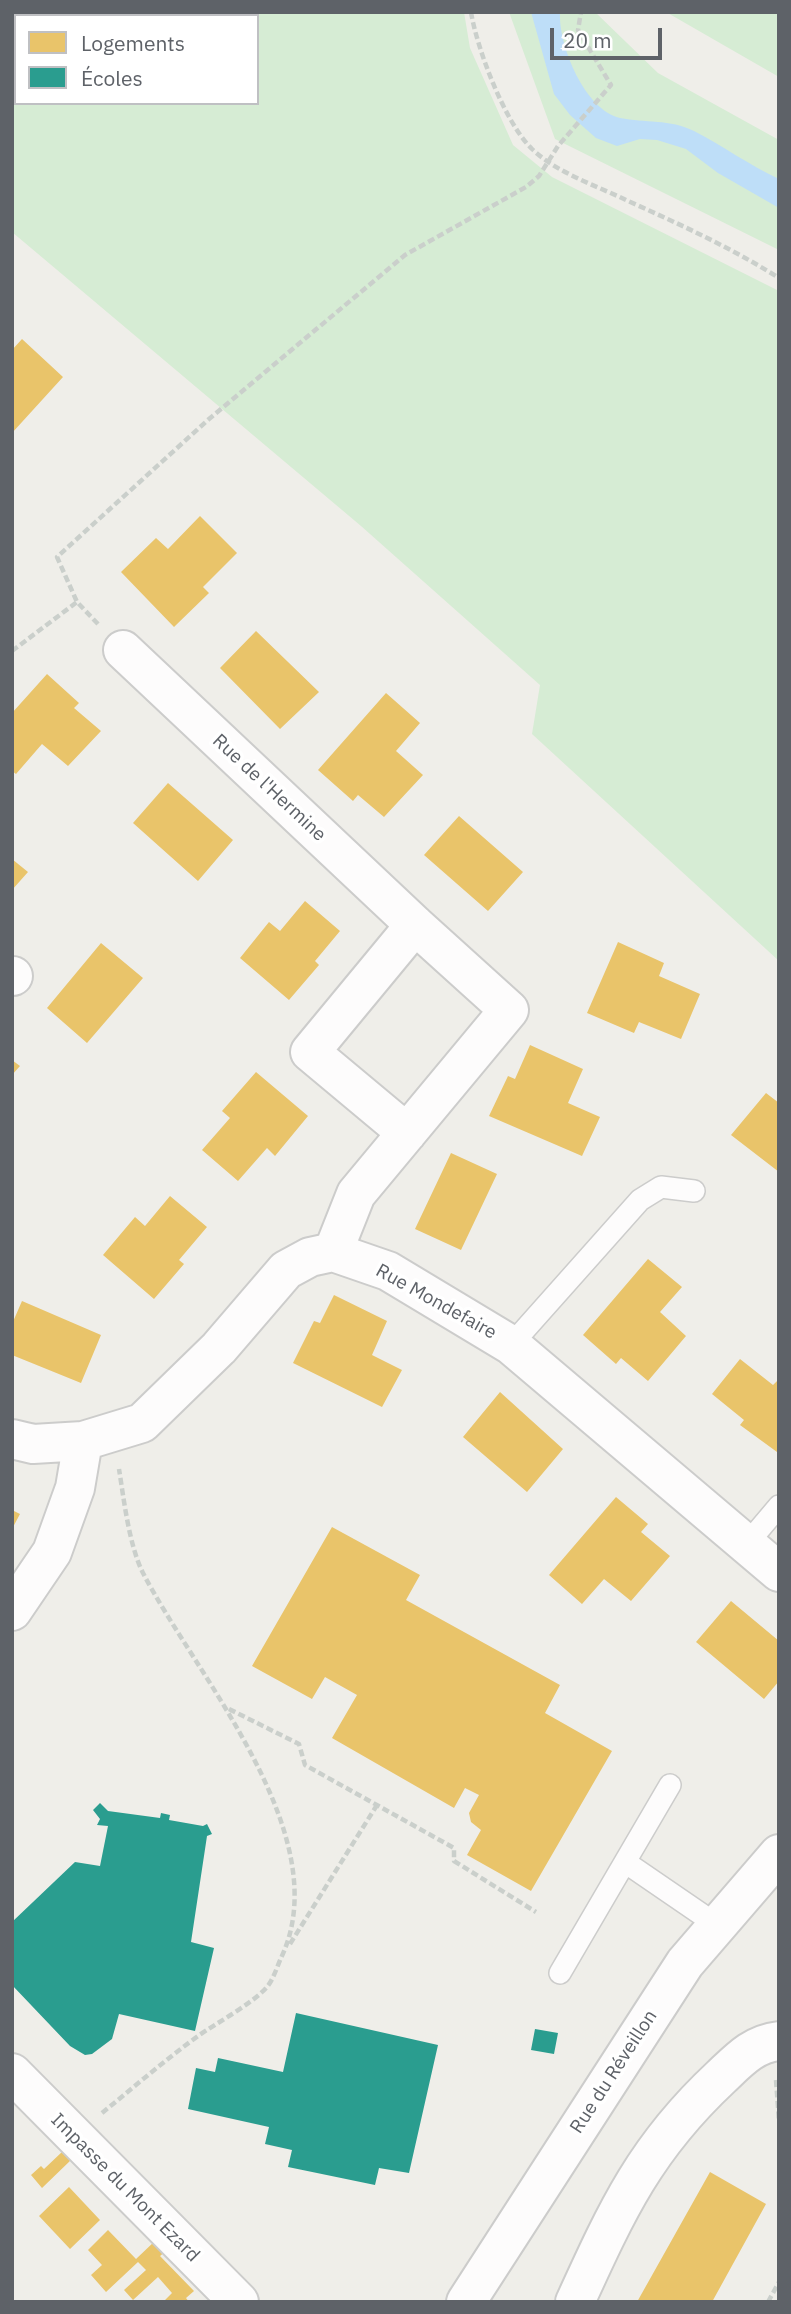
<!DOCTYPE html>
<meta charset="utf-8">
<style>
body{margin:0}
#map{position:relative;width:791px;height:2314px;overflow:hidden;background:#efeee9;font-family:"IBM Plex Sans",sans-serif}
canvas{display:block}
.frame{position:absolute;inset:0;border:14px solid #5e6268;pointer-events:none}
.legend{position:absolute;left:14px;top:14px;width:245px;height:91px;box-sizing:border-box;background:#fff;border:2px solid #bfc0c3;margin:0;padding:9px 12px;list-style:none;font-size:21px;color:#5e6268}
.legend li{display:flex;align-items:center;gap:14px;height:35px}
.legend b{width:35px;border:2px solid #bfc0c3}
.scale{position:absolute;left:550px;top:28px;width:112px;height:32px;box-sizing:border-box;border:4px solid #5e6268;border-top:0;padding-left:9px;font-size:21px;line-height:24px;white-space:nowrap;color:#5e6268;-webkit-text-stroke:5px #fff;paint-order:stroke}
</style>
<div id="map">
<canvas width="791" height="2314"></canvas>
<div class="frame"></div>
<ul class="legend">
<li><b style="height:19px;background:#e9c46a"></b>Logements</li>
<li><b style="height:19px;background:#2a9d8f"></b>Écoles</li>
</ul>
<div class="scale">20 m</div>
</div>
<script>
const ctx = document.querySelector('canvas').getContext('2d');
ctx.lineJoin = 'round';
function fill(path, color) {
  ctx.fillStyle = color;
  ctx.fill(path, 'evenodd');
}
function strokePath(path, color, width, dash) {
  ctx.strokeStyle = color;
  ctx.lineWidth = width;
  ctx.lineCap = dash ? 'butt' : 'round';
  ctx.setLineDash(dash || []);
  ctx.stroke(path);
}
function write(font, color, halo, rows, align = 'center') {
  ctx.font = font + ' "IBM Plex Sans",sans-serif';
  ctx.lineWidth = 7;
  ctx.setLineDash([]);
  ctx.textBaseline = 'middle';
  ctx.strokeStyle = halo;
  ctx.fillStyle = color;
  for (const [text, x, y, turn = 0] of rows) {
    ctx.save();
    ctx.translate(x, y);
    ctx.rotate((+turn || 0) * Math.PI / 180);
    ctx.textAlign = isNaN(turn) ? turn : align;
    if (halo) ctx.strokeText(text, 0, 0);
    ctx.fillText(text, 0, 0);
    ctx.restore();
  }
}
const green = new Path2D(`
 M 12,12 L 464,12 L 470,48 L 513,145 L 552,177 L 779,291 L 779,961 L 532,734 L 540,685 L 361,526 L 12,232 ZM 16,16 L 257,16 L 257,103 L 16,103 Z
 M 509,12 L 595,12 L 658,73 L 779,140 L 779,250 L 555,139 Z
 M 666,12 L 779,12 L 779,77 Z`);
const water = new Path2D(`
 M 531,12 L 560,12 C 558,45 585,110 620,118 C 645,123 670,119 694,131 C 723,146 749,165 779,179 L 779,208 L 718,173 L 686,149 L 657,140 L 640,139 L 617,146 L 596,138 L 570,115 L 554,94 Z`);
const homes = new Path2D(`
 M 22,339 L 63,377 L 12,433 L 12,350 Z
 M 200,516 L 237,553 L 203,587 L 209,593 L 174,627 L 121,572 L 156,538 L 168,549 Z
 M 256,631 L 319,692 L 280,729 L 220,668 Z
 M 47,674 L 79,703 L 74,708 L 101,731 L 68,766 L 42,744 L 16,774 L 12,771 L 12,713 Z
 M 386,693 L 420,723 L 396,751 L 423,775 L 384,817 L 358,795 L 353,801 L 318,770 Z
 M 168,783 L 233,840 L 198,881 L 133,823 Z
 M 459,816 L 523,872 L 488,911 L 424,855 Z
 M 12,859 L 28,872 L 12,890 Z
 M 305,901 L 340,931 L 315,961 L 319,965 L 289,1000 L 240,958 L 269,922 L 280,931 Z
 M 618,942 L 664,963 L 659,976 L 700,994 L 681,1039 L 639,1022 L 634,1033 L 587,1013 Z
 M 101,943 L 143,978 L 87,1043 L 47,1008 Z
 M 530,1045 L 583,1069 L 568,1103 L 600,1117 L 582,1156 L 489,1116 L 508,1076 L 515,1079 Z
 M 12,1060 L 20,1066 L 12,1075 Z
 M 256,1072 L 308,1116 L 275,1156 L 267,1148 L 238,1181 L 202,1150 L 230,1118 L 222,1111 Z
 M 766,1093 L 779,1103 L 779,1172 L 731,1135 Z
 M 451,1153 L 497,1174 L 461,1250 L 415,1229 Z
 M 170,1196 L 207,1227 L 179,1260 L 184,1264 L 154,1299 L 103,1255 L 135,1217 L 145,1226 Z
 M 648,1259 L 682,1287 L 660,1312 L 686,1336 L 648,1381 L 621,1358 L 616,1364 L 583,1335 Z
 M 334,1295 L 387,1321 L 372,1355 L 402,1370 L 382,1407 L 293,1363 L 314,1321 L 320,1323 Z
 M 22,1301 L 101,1335 L 81,1383 L 12,1355 L 12,1324 Z
 M 740,1359 L 773,1385 L 779,1379 L 777,1452 L 740,1425 L 744,1420 L 712,1394 Z
 M 500,1392 L 563,1449 L 527,1492 L 463,1437 Z
 M 616,1497 L 648,1524 L 641,1532 L 670,1556 L 631,1601 L 604,1579 L 582,1604 L 549,1575 Z
 M 12,1510 L 20,1514 L 12,1529 Z
 M 332,1527 L 420,1575 L 406,1600 L 560,1685 L 545,1713 L 612,1751 L 531,1891 L 467,1855 L 481,1830 L 471,1822 L 469,1813 L 479,1795 L 465,1788 L 454,1808 L 332,1738 L 357,1695 L 325,1677 L 312,1699 L 252,1666 Z
 M 731,1601 L 779,1641 L 779,1681 L 764,1699 L 696,1642 Z
 M 63,2151 L 71,2160 L 42,2188 L 31,2175 L 41,2166 L 44,2169 Z
 M 710,2172 L 766,2204 L 712,2302 L 637,2302 Z
 M 69,2187 L 100,2220 L 70,2249 L 39,2216 Z
 M 108,2230 L 136,2259 L 156,2240 L 166,2251 L 160,2256 L 194,2291 L 186,2298 L 189,2302 L 163,2302 L 172,2293 L 158,2277 L 133,2300 L 124,2290 L 146,2270 L 138,2262 L 106,2292 L 91,2275 L 102,2265 L 88,2250 Z`);
const schools = new Path2D(`
 M 100,1803 L 108,1811 L 160,1818 L 161,1813 L 170,1815 L 169,1820 L 203,1826 L 207,1824 L 212,1834 L 207,1836 L 191,1942 L 214,1948 L 195,2031 L 119,2014 L 112,2039 L 92,2054 L 85,2055 L 70,2046 L 12,1985 L 12,1922 L 75,1862 L 100,1866 L 108,1826 L 97,1825 L 100,1819 L 93,1810 Z
 M 296,2013 L 438,2045 L 409,2173 L 379,2168 L 375,2185 L 288,2167 L 292,2150 L 265,2144 L 269,2127 L 188,2109 L 196,2068 L 215,2072 L 218,2058 L 283,2072 Z
 M 535,2029 L 558,2033 L 554,2054 L 531,2050 Z`);
const path = new Path2D(`
 M 471,12 C 477,49 505,123 532,149 C 557,173 595,185 626,200 C 679,224 730,247 779,278
 M 98,624 L 77,602 L 57,557 L 209,419 L 405,255 L 526,187 L 539,176 L 558,146 L 611,85 L 578,30 L 581,12
 M 12,651 L 77,602
 M 229,1709 L 299,1744 L 305,1765 L 454,1848 L 454,1861 L 536,1912
 M 290,1944 L 377,1805
 M 776,2080 L 779,2121
 M 102,2113 C 134,2087 165,2060 198,2036 C 218,2022 252,2004 267,1987 C 273,1980 277,1967 281,1958 C 339,1836 196,1676 143,1573 C 129,1545 124,1500 119,1469
 M 768,2302 L 779,2282`);
const service = new Path2D(`
 M 511,1345 L 640,1200 L 661,1187 L 694,1191
 M 746,1545 L 779,1506
 M 625,1862 L 717,1925
 M 560,1973 L 670,1785`);
const minor = new Path2D(`
 M 123,650 L 415,925 L 509,1010 L 356,1194 L 333,1252
 M 12,976 L 13,976
 M 407,1133 L 310,1052 L 415,925
 M 12,1439 L 33,1444 L 83,1441 L 142,1423 L 219,1348 L 286,1270 L 310,1257 L 333,1252 L 388,1271 L 511,1345 L 779,1572
 M 12,1611 L 52,1552 L 75,1488 L 83,1441
 M 12,2073 L 239,2302
 M 466,2302 L 685,1963 L 779,1854
 M 575,2302 C 617,2210 645,2148 721,2077 C 739,2060 753,2044 779,2041`);
const streetNames = [
 ["Rue de l'Hermine",269,788,43],
 ["Rue Mondefaire",436,1302,29],
 ["Rue du Réveillon",614,2072,-57],
 ["Impasse du Mont Ezard",125,2188,45]
];
fill(green, '#d6ecd4');
fill(water, '#bedef8');
fill(homes, '#e9c46a');
fill(schools, '#2a9d8f');
strokePath(service, '#cccccb', 24);
strokePath(minor, '#cccccb', 42);
strokePath(path, '#cacfcb', 4.5, [7, 3.5]);
strokePath(service, '#fdfcfc', 21);
strokePath(minor, '#fdfcfc', 38);
write('19px', '#5e6268', '#fff', streetNames);
</script>
